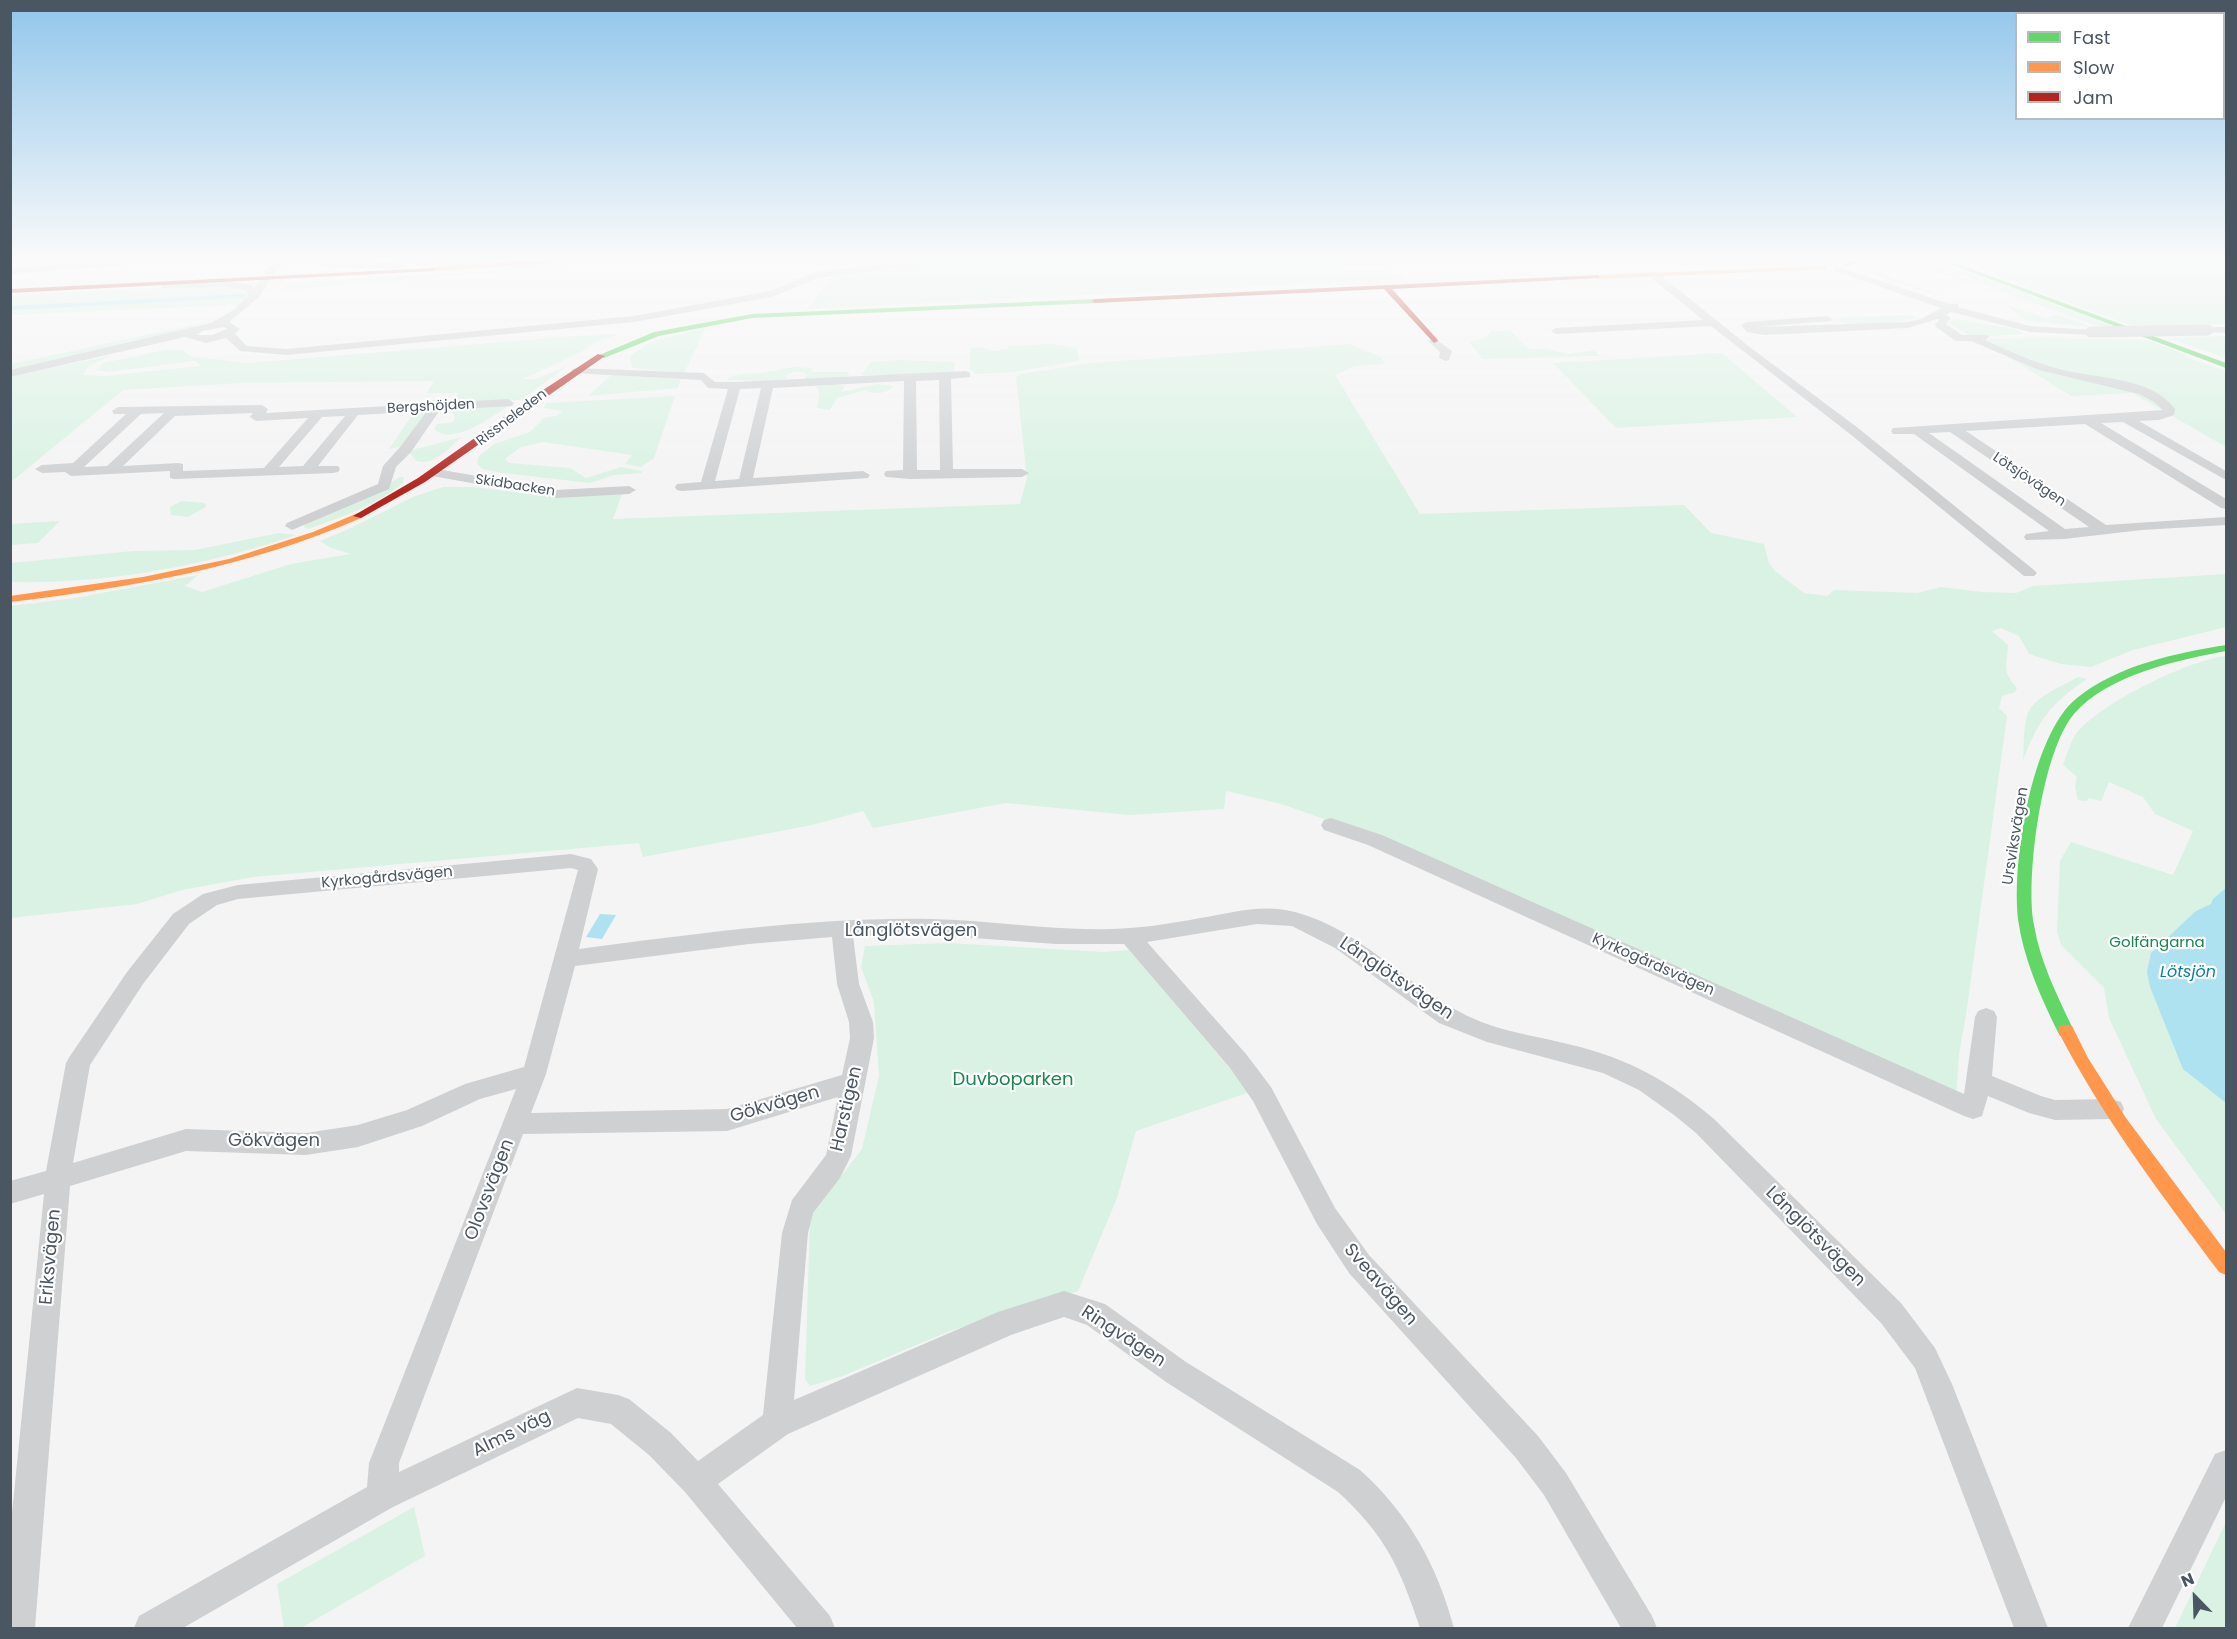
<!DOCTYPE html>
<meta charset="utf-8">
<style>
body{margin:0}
#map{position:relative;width:2237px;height:1639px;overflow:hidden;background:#f4f4f4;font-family:Poppins,sans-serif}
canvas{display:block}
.frame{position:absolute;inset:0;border:12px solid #4a5661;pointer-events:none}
.legend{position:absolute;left:2015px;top:12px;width:210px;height:108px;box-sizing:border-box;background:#fff;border:2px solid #b7bbc0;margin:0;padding:8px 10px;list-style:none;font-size:18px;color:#4a5661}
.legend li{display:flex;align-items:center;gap:12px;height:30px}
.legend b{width:30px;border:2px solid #b7bbc0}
.north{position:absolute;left:2165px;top:1567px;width:60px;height:60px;-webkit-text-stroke:4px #fff;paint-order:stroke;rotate:337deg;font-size:16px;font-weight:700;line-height:24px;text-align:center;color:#4a5661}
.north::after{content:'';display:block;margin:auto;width:21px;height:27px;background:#4a5661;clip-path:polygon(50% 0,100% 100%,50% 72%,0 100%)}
</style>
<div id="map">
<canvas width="2237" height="1639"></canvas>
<div class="frame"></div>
<ul class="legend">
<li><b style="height:8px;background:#63d668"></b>Fast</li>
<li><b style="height:8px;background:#ff974d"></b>Slow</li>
<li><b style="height:8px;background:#b3261e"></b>Jam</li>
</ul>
<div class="north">N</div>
</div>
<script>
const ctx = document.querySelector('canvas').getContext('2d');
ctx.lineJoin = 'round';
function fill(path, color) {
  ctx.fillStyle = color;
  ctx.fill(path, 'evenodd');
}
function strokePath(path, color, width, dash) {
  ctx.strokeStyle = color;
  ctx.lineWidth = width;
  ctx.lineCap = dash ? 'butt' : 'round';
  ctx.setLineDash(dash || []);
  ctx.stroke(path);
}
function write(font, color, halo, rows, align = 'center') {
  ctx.font = font + ' Poppins,sans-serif';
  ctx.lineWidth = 4.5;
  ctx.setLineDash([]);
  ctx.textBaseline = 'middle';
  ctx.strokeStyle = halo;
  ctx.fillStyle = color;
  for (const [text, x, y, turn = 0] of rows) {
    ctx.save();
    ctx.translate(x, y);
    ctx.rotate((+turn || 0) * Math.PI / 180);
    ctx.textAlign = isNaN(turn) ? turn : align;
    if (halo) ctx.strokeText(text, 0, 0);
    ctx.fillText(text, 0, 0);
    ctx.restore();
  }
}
const green = new Path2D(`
 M 177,261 L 273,261 L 269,264 L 209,266 L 163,263 Z
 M 590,261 L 635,261 L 282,290 L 290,283 L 295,282 L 491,271 L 517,266 Z
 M 957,261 L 1330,261 C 1346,279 1385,261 1408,279 L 807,309 L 833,276 Z
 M 1885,261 L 1924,261 L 2001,295 C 1965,282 1924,261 1886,268 L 1882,272 L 1890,277 L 1942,296 L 1937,296 L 1860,270 L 1867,264 Z
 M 1930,261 L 1939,261 L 2120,329 L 2103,328 L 2007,294 Z
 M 1963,261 L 2160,261 L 2179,267 L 2209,265 L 2200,261 L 2226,261 L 2226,324 L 2135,327 L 2027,287 Z
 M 226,285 L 243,287 L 251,297 L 224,319 L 198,325 L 172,335 L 11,371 L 11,364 L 221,319 L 237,305 L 11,315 L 10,295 Z
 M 2005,304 L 2046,318 L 2057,314 L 2092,327 L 2025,321 Z
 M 1910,315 L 1916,317 C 1902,323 1850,329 1838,320 L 1840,318 Z
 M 1957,319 L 2015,329 L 2024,334 L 1972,337 L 1945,322 Z
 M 706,327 L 684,373 L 632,368 L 630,356 L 649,343 Z
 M 1490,331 L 1510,331 L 1529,349 L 1546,349 L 1568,354 L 1595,350 L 1600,356 L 1483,359 L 1469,342 L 1487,337 Z
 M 620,334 L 600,340 L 583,351 L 523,379 L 535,379 L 568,366 L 521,400 L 457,403 L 453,400 L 459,393 L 427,393 L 434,381 L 241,383 L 123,390 L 11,482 L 10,377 L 113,355 L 89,366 L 83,375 L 103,376 L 201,366 L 195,361 L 108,372 L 96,370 L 103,363 L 164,350 L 182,350 L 190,356 L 247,363 L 576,336 Z
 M 2226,336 L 2226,358 L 2169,338 Z
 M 2043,338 L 2148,340 L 2186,355 L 2185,357 L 2226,371 L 2226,447 L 2132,393 L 2071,396 L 1979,339 Z
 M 1051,344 L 1077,348 L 1079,361 L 1014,372 L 976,374 L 970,369 L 970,349 C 982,344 989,352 1000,351 L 1000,349 L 1008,349 L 1007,346 Z
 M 1349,344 L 1381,357 L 1385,364 L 1355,366 L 1335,375 L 1420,514 L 1684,505 L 1711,533 L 1764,544 L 1769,563 L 1775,571 L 1804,593 L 1827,596 L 1834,590 L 1917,593 L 1941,587 L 1982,592 L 2016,593 L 2033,586 L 2226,574 L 2226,627 L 2133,650 L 2091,667 L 2061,664 L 2029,654 L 2019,636 L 2001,628 L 1992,631 L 2008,645 C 2007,667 2001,670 2017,688 L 2015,692 L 2002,696 L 1999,708 L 2007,716 L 1966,1015 L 1959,1054 L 1956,1098 L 1400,845 L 1278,803 L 1226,791 L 1224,809 L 1129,815 L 1006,803 L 873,828 L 863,811 L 812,825 L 643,857 L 639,843 L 253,877 L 182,890 L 137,904 L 11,918 L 10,606 L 75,598 L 198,575 L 185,586 L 202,592 L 291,564 L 351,554 L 331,548 L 320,541 L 351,528 L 413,497 L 443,487 L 473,487 L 553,497 L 622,494 L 613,519 L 1020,504 L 1027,478 L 1016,377 L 1020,374 L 1092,363 Z
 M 1722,353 L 1797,417 L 1616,428 L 1553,363 Z
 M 900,360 L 955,362 L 954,371 L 946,374 L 911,376 L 861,375 L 871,362 Z
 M 797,367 L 810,368 L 813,372 L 848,372 L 849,375 L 844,379 L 802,380 L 808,375 C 801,370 793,371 786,375 L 786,379 L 778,381 L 727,380 C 738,371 746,375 759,373 C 772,372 784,368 797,367 Z
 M 611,375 L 681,379 L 678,388 L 588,396 Z
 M 831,384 L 844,386 L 842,392 L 877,384 L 894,386 C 886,393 876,396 866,390 L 837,398 L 830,410 L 817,408 L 819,392 L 816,387 Z
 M 675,396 L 654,458 L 641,467 L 625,464 L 632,455 L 543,442 L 521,447 L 505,459 L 509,463 L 570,468 L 586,478 L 621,467 L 642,471 L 642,473 L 613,475 L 590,483 L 503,473 L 482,469 L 477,463 L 478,457 L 494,444 L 530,432 L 544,418 L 556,416 L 563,411 L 544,408 L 546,403 Z
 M 439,398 L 441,399 L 404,446 L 389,449 L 419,405 Z
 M 510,405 C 493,416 452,447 434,429 L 437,424 L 453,422 L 455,417 L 451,411 L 462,407 Z
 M 462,437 C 448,448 435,466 416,461 L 408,451 Z
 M 400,477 L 404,477 L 403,483 C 377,505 339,518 308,529 L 304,527 L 305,523 L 382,488 Z
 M 182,501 L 205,503 L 206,507 L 188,517 L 171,515 L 170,507 Z
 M 60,521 L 38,543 L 11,545 L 11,524 Z
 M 279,533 L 296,535 C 205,566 107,584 11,582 L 11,563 L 133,551 L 195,550 Z
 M 2226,656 L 2226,1214 L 2156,1119 L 2109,1018 L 2104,988 L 2061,945 L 2057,931 L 2060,861 L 2071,842 L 2173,875 L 2193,831 L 2155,814 L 2143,797 L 2109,782 L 2101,801 L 2088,798 L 2087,801 L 2078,800 L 2075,787 L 2077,777 L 2063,765 C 2067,755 2071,739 2078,731 C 2106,701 2186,661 2226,656 Z
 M 2078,677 L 2087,679 C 2051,703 2038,721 2023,760 C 2024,746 2023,727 2028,713 C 2035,696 2063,686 2078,677 Z
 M 948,943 L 1103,952 L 1129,950 L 1250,1092 L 1136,1131 L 1117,1198 L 1078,1291 L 950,1331 L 840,1377 L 810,1386 L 805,1379 L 810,1217 L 862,1149 L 879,1076 L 874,1002 L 861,967 L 865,946 Z
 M 414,1507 L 425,1556 L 301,1628 L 284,1628 L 277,1584 Z
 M 2226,1522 L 2226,1628 L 2175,1628 Z`);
const water = new Path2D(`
 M 2226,888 L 2226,1103 L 2183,1069 L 2150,987 L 2147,972 L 2151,953 L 2196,911 L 2211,904 L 2213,899 Z
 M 600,914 L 616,915 L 602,939 L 586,937 Z`);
const stream = new Path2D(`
 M 10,308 L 244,296`);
const street = new Path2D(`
 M 103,261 L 140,261 L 135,264 L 10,274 L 10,268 Z
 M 276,261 L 286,261 L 273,274 L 265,274 L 265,270 Z
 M 305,261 L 400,262 L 405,265 L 400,268 L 346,268 L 310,264 Z
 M 908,261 L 933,261 L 928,264 L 818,278 L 772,297 L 634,322 L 286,355 L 240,351 L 226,338 L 206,343 L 185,337 L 10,377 L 10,370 L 211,323 L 234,310 L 249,295 L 245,290 L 226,287 L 162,288 L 161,286 L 166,283 L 226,281 L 252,285 L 254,288 L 262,277 L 270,277 L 271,279 L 259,297 L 229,322 L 240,329 L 235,334 L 247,346 L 286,349 L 634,316 L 770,291 L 816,272 ZM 224,327 L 227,329 L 212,335 L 197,335 L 203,331 Z
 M 1837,266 L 1949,304 L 1958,304 L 1958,307 L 2030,326 L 2095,330 L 2096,332 L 2091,335 L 2030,332 L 1951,312 L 1946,315 L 1951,318 L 1946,324 L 1962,335 L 1987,335 L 1989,337 L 1985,340 C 2009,351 2033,362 2059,369 C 2095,379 2151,376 2175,409 L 2174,415 L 2159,420 L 2139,421 L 2226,471 L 2226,480 L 2123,422 L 2101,423 L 2226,499 L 2226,509 L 2221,508 L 2085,424 L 1966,431 L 2106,525 L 2226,517 L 2226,525 L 2142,530 L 2064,539 L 2026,540 L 2024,537 L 2026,534 L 2049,531 L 1914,434 L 1893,434 L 1891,431 L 1893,428 L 2163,410 L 2154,402 L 2139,394 L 2039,370 L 1971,341 L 1956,341 L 1936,327 L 1935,325 L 1939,319 L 1937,319 L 1908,328 L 1765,335 L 1747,332 L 1741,325 L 1746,322 L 1827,316 L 1832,319 L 1831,321 L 1756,327 L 1908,322 L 1921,319 L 1941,308 L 1834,271 L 1834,267 ZM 1950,432 L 2089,527 L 2065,529 L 1929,433 Z
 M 1649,272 L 1657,272 L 1747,345 L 1858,428 L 2034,570 L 2037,573 L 2034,576 L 2024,576 L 1850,434 L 1711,326 L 1556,334 L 1551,331 L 1556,328 L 1703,320 L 1649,276 Z
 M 2208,327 L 2226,327 L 2226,333 L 2204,332 L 2204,328 Z
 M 1434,338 L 1452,351 L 1449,360 L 1445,361 L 1439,358 L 1440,352 L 1428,341 Z
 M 576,368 L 704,373 L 715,382 L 735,382 L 966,371 L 970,373 L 970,377 L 951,379 L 953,469 L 1022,469 L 1029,473 L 1022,477 L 910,479 L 886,477 L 884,474 L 886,471 L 903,470 L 904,381 L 773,388 L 753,478 L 863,471 L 870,475 L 868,478 L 682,491 L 677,490 L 675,487 L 677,484 L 701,482 L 728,389 L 708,388 L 701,380 L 572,373 L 572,369 ZM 939,380 L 940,470 L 917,470 L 916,381 ZM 761,388 L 739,479 L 715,481 L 740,389 Z
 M 508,399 L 514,403 L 512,406 L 440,410 L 411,452 L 396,467 L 389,489 L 292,530 L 285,526 L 287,523 L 378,484 L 383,466 L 401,446 L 427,411 L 358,415 L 318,466 L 338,466 L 340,469 L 338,472 L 333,473 L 175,479 L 170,478 L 170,471 L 71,476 L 65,472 L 42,473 L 35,469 L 42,465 L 73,463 L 126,414 L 114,414 L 112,411 L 118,407 L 262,405 L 268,409 L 266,413 ZM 164,413 L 107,466 L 84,467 L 141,414 ZM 253,413 L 250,417 L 256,421 L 308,418 L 264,468 L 183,471 L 183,464 L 178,463 L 123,466 L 175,416 ZM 345,416 L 303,466 L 279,467 L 322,417 Z
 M 437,469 L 556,490 L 629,486 L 636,490 L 629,494 L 556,498 L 432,476 L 430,473 Z
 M 1331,818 L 1382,835 L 1964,1094 L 1975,1017 L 1978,1011 L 1986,1008 L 1994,1011 L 1997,1017 L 1992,1076 L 2041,1096 L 2055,1100 L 2112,1099 L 2121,1102 L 2124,1109 L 2121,1116 L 2112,1119 L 2055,1120 L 2029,1113 L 1988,1096 L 1982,1116 L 1973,1119 L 1964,1116 L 1368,845 L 1324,830 L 1321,825 L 1324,820 Z
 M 571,854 L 591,859 L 598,869 L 579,949 C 696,934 813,917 931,919 C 991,920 1051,931 1111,929 C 1141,928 1170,924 1200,918 C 1232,913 1262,903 1295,912 C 1365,930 1412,994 1479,1021 C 1509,1033 1541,1037 1572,1045 C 1627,1058 1671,1082 1714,1119 L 1901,1303 L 1935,1348 L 1952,1384 L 2048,1628 L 2014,1628 L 1915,1368 L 1881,1323 L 1696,1133 L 1674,1115 L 1639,1090 L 1603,1073 L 1487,1042 L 1439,1023 L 1335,948 L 1292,926 L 1257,924 L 1147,942 L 1246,1054 L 1271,1087 L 1335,1208 L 1369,1255 L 1538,1436 L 1566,1473 L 1652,1616 L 1657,1628 L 1621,1628 L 1544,1495 L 1516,1458 L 1349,1273 L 1317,1224 L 1253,1101 L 1230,1068 L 1124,944 L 1056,944 L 932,935 L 853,936 L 859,984 L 873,1022 L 874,1038 L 851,1156 L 840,1178 L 813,1213 L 808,1233 L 794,1400 L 998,1312 L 1064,1291 L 1105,1304 L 1186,1362 L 1360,1470 C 1409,1514 1437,1565 1454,1628 L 1420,1628 C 1400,1568 1386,1536 1338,1492 L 1166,1382 L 1087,1325 L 1064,1317 L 1011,1335 L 788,1434 L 718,1484 L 830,1616 L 835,1628 L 797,1628 L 685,1492 L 649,1455 L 611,1424 L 578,1418 L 393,1507 L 183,1628 L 134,1628 L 139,1616 L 367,1487 L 369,1463 L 516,1089 L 480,1099 L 422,1126 L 358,1147 L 306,1155 L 186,1151 L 70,1186 L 35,1628 L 10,1628 L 10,1533 L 44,1194 L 10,1204 L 10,1181 L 46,1171 L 66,1063 L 70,1056 L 127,972 L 173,914 L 203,894 L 238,885 ZM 571,868 L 578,870 L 524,1067 L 465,1084 L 407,1110 L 358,1125 L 306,1133 L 186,1129 L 73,1163 L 90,1065 L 143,984 L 189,924 L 217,905 L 238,899 ZM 832,937 L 837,984 L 849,1022 L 850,1038 L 842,1075 L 727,1109 L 531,1113 L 546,1074 L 575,966 L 749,944 ZM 838,1097 L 826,1155 L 792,1200 L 782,1233 L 763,1415 L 698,1461 L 671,1433 L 629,1399 L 618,1395 L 577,1388 L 399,1472 L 399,1463 L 523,1134 L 727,1131 Z
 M 2226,1450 L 2226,1497 L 2162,1628 L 2128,1628 L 2215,1454 Z`);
const fast = new Path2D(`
 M 1942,261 L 1950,261 L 2226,363 L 2226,368 Z
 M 1095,299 L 1098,299 L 1098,303 L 752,318 L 659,336 L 604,358 L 597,356 L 654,332 L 752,314 Z
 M 2226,645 L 2226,651 C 2178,660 2107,675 2074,714 C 2042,751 2025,878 2034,925 C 2040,962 2058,997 2074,1031 L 2072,1036 L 2066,1037 L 2060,1036 C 2043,1002 2025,963 2019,925 C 2010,869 2031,734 2077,698 C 2118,665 2176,653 2226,645 Z`);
const slow = new Path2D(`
 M 530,261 L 558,261 L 555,263 L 433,271 L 430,269 L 433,267 Z
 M 1852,261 L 1861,261 L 1845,267 L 1842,265 Z
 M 1825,266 L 1827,269 L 1598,279 L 1595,277 L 1598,275 Z
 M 358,513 L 363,516 L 361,518 C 247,568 133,587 10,602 L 10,596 L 143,577 L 229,559 L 313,532 Z
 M 2066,1025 L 2072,1026 L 2088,1058 L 2126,1118 L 2226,1252 L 2226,1275 L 2219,1272 C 2161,1194 2103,1118 2058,1031 L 2060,1026 Z`);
const jam = new Path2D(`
 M 435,268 L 433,271 L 10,293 L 10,289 Z
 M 1598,275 L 1600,278 L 1392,289 L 1437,339 L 1438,341 L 1434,343 L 1384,289 L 1095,303 L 1091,301 L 1095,299 Z
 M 598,354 L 605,356 L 425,482 L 361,518 L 353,516 L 418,478 L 537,394 Z`);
const streetBridge = new Path2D(`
 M 2091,332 L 2208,330`);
const farStreetnames = [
 ["Bergshöjden",431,407,-3],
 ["Rissneleden",512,418,-37],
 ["Lötsjövägen",2029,480,34],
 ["Skidbacken",515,486,9]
];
const streetNames = [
 ["Ursviksvägen",2016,836,-81],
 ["Kyrkogårdsvägen",387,878,-5],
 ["Kyrkogårdsvägen",1653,965,24]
];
const parkNames = [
 ["Golfängarna",2157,943]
];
const waterNames = [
 ["Lötsjön",2188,973]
];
const nearStreetnames = [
 ["Långlötsvägen",911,931],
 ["Långlötsvägen",1396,979,34],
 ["Gökvägen",775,1105,-16],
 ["Harstigen",847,1109,-77],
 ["Gökvägen",274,1141],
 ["Olovsvägen",490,1190,-69],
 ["Långlötsvägen",1815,1237,45],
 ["Eriksvägen",51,1257,-85],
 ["Sveavägen",1380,1285,49],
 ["Ringvägen",1123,1337,33],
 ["Alms väg",512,1434,-26]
];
const nearParknames = [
 ["Duvboparken",1013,1080]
];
fill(green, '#d9f2e3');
fill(water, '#aee2f0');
strokePath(stream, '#aee2f0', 4);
fill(street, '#ced0d2');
fill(fast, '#63d668');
fill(slow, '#ff974d');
fill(jam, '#b3261e');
strokePath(streetBridge, '#ced0d2', 11);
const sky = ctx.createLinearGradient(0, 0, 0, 490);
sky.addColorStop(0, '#91c6eb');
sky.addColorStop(0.53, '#fafafa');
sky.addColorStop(1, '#fafafa00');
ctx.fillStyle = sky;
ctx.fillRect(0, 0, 2237, 490);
write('14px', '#4a5661', '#fff', farStreetnames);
write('15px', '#4a5661', '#fff', streetNames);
write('15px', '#17864f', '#fff', parkNames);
write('italic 16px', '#0c7c9b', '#fff', waterNames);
write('18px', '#4a5661', '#fff', nearStreetnames);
write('18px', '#17864f', '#fff', nearParknames);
</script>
